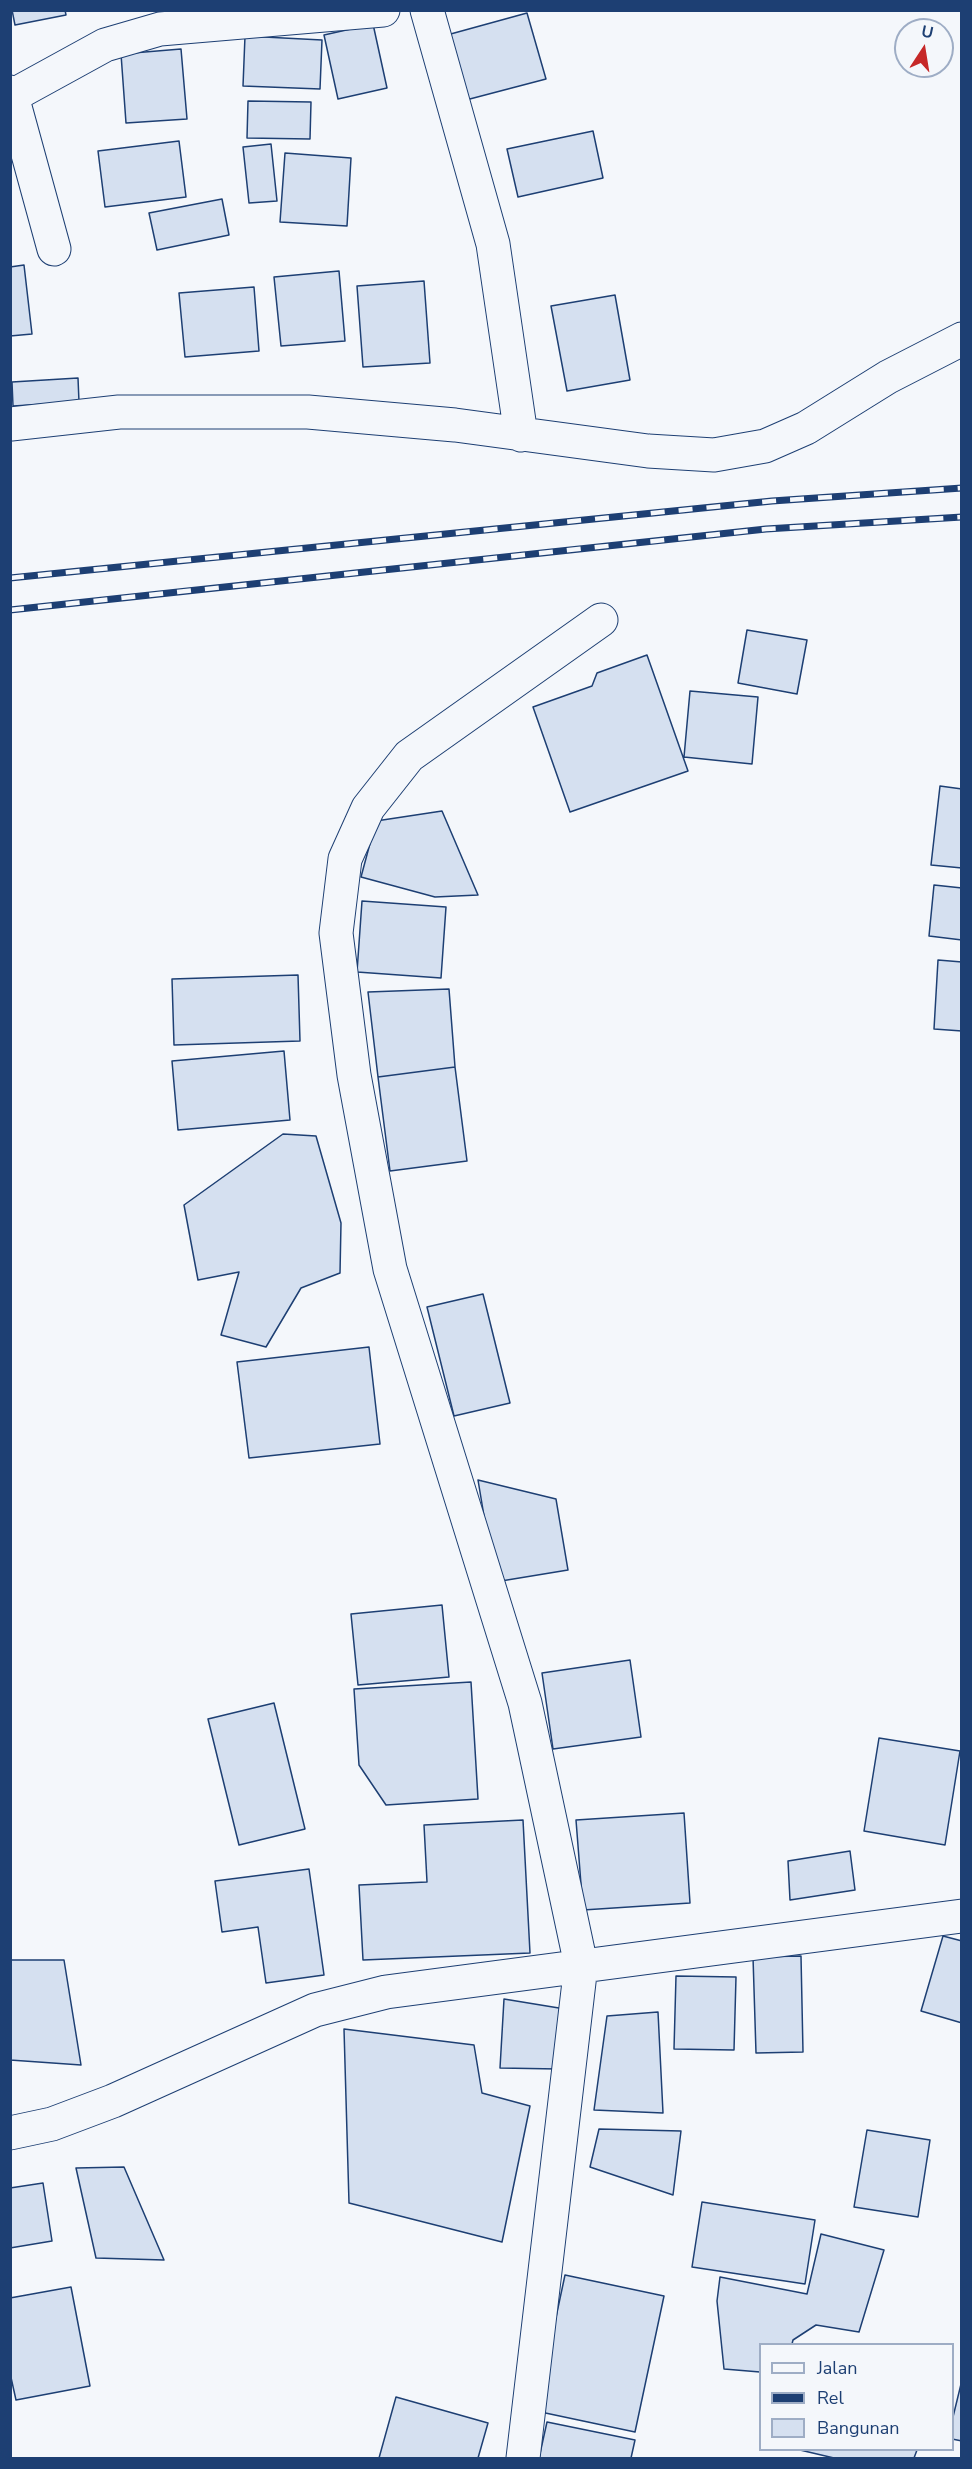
<!DOCTYPE html>
<style>
body{margin:0}
#map{position:relative;width:972px;height:2469px;overflow:hidden;background:#f4f7fb;font-family:"Nunito Sans",sans-serif}
canvas{display:block}
.frame{position:absolute;inset:0;border:12px solid #1d3f73;pointer-events:none}
.legend{position:absolute;left:759px;top:2343px;width:195px;height:108px;box-sizing:border-box;background:#f4f7fb;border:2px solid #9eadc5;margin:0;padding:8px 10px;list-style:none;font-size:18px;color:#1d3f73}
.legend li{display:flex;align-items:center;gap:12px;height:30px}
.legend b{width:30px;border:2px solid #9eadc5}
.north{position:absolute;left:894px;top:18px;width:60px;height:60px;box-sizing:border-box;background:#f4f7fb;border:2px solid #9eadc5;border-radius:50%;rotate:12deg;font-size:16px;font-weight:700;line-height:24px;text-align:center;color:#1d3f73}
.north::after{content:'';display:block;margin:auto;width:21px;height:27px;background:#c62828;clip-path:polygon(50% 0,100% 100%,50% 72%,0 100%)}
</style>
<div id="map">
<canvas width="972" height="2469"></canvas>
<div class="frame"></div>
<ul class="legend">
<li><b style="height:8px;background:#f4f7fb"></b>Jalan</li>
<li><b style="height:8px;background:#1d3f73"></b>Rel</li>
<li><b style="height:16px;background:#d5e0f0"></b>Bangunan</li>
</ul>
<div class="north">U</div>
</div>
<script>
const ctx = document.querySelector('canvas').getContext('2d');
ctx.lineJoin = 'round';
function fill(path, color) {
  ctx.fillStyle = color;
  ctx.fill(path, 'evenodd');
}
function strokePath(path, color, width, dash) {
  ctx.strokeStyle = color;
  ctx.lineWidth = width;
  ctx.lineCap = dash ? 'butt' : 'round';
  ctx.setLineDash(dash || []);
  ctx.stroke(path);
}
const building = new Path2D(`
 M 12,10 L 65,10 L 66,15 L 15,25 Z
 M 527,13 L 546,79 L 466,100 L 447,35 Z
 M 373,24 L 387,88 L 338,99 L 324,35 Z
 M 245,36 L 322,40 L 320,89 L 243,86 Z
 M 181,49 L 187,119 L 126,123 L 121,54 Z
 M 248,101 L 311,102 L 310,139 L 247,138 Z
 M 593,131 L 603,178 L 518,197 L 507,149 Z
 M 179,141 L 186,197 L 105,207 L 98,151 Z
 M 271,144 L 277,201 L 249,203 L 243,147 Z
 M 285,153 L 351,158 L 347,226 L 280,222 Z
 M 222,199 L 229,235 L 157,250 L 149,213 Z
 M 24,265 L 32,334 L 10,336 L 10,267 Z
 M 339,271 L 345,341 L 281,346 L 274,277 Z
 M 424,281 L 430,363 L 363,367 L 357,286 Z
 M 254,287 L 259,351 L 185,357 L 179,293 Z
 M 615,295 L 630,380 L 567,391 L 551,306 Z
 M 78,378 L 79,402 L 13,406 L 12,382 Z
 M 747,630 L 807,640 L 797,694 L 738,683 Z
 M 647,655 L 688,771 L 570,812 L 533,707 L 592,686 L 597,673 Z
 M 690,691 L 758,697 L 752,764 L 684,757 Z
 M 940,786 L 962,789 L 962,868 L 931,865 Z
 M 442,811 L 478,895 L 435,897 L 361,877 L 376,821 Z
 M 934,885 L 962,888 L 962,940 L 929,936 Z
 M 362,901 L 446,907 L 441,978 L 357,972 Z
 M 938,960 L 962,962 L 962,1031 L 934,1029 Z
 M 298,975 L 300,1041 L 174,1045 L 172,979 Z
 M 449,989 L 455,1067 L 378,1077 L 368,992 Z
 M 284,1051 L 290,1120 L 178,1130 L 172,1061 Z
 M 455,1067 L 467,1161 L 390,1171 L 378,1077 Z
 M 283,1134 L 316,1136 L 341,1223 L 340,1273 L 301,1288 L 266,1347 L 221,1335 L 239,1272 L 198,1280 L 184,1205 Z
 M 483,1294 L 510,1403 L 454,1416 L 427,1307 Z
 M 369,1347 L 380,1444 L 249,1458 L 237,1362 Z
 M 478,1480 L 556,1499 L 568,1570 L 495,1582 Z
 M 442,1605 L 449,1677 L 358,1685 L 351,1614 Z
 M 630,1660 L 641,1737 L 553,1749 L 542,1673 Z
 M 471,1682 L 478,1799 L 386,1805 L 359,1765 L 354,1689 Z
 M 274,1703 L 305,1829 L 239,1845 L 208,1719 Z
 M 879,1738 L 960,1751 L 945,1845 L 864,1831 Z
 M 684,1813 L 690,1903 L 583,1910 L 576,1820 Z
 M 523,1820 L 530,1953 L 363,1960 L 359,1885 L 427,1882 L 424,1825 Z
 M 850,1851 L 855,1890 L 790,1900 L 788,1861 Z
 M 309,1869 L 324,1975 L 266,1983 L 258,1927 L 222,1932 L 215,1881 Z
 M 943,1936 L 962,1941 L 962,2023 L 921,2011 Z
 M 801,1956 L 803,2052 L 756,2053 L 753,1957 Z
 M 10,1960 L 64,1960 L 81,2065 L 10,2060 Z
 M 676,1976 L 736,1977 L 734,2050 L 674,2049 Z
 M 504,1999 L 565,2009 L 558,2069 L 500,2068 Z
 M 658,2012 L 663,2113 L 594,2110 L 607,2016 Z
 M 344,2029 L 474,2045 L 482,2093 L 530,2106 L 502,2242 L 349,2203 Z
 M 599,2129 L 681,2131 L 673,2195 L 590,2167 Z
 M 867,2130 L 930,2140 L 918,2217 L 854,2207 Z
 M 124,2167 L 164,2260 L 96,2258 L 76,2168 Z
 M 43,2183 L 52,2241 L 10,2248 L 10,2188 Z
 M 702,2202 L 815,2220 L 805,2284 L 692,2267 Z
 M 821,2234 L 884,2250 L 859,2332 L 816,2325 L 793,2340 L 792,2344 L 760,2344 L 760,2372 L 724,2369 L 717,2301 L 720,2277 L 807,2294 Z
 M 565,2275 L 664,2296 L 635,2432 L 536,2411 Z
 M 71,2287 L 90,2386 L 16,2400 L 10,2373 L 10,2298 Z
 M 962,2380 L 962,2441 L 952,2439 L 952,2421 Z
 M 396,2397 L 488,2423 L 478,2458 L 379,2458 Z
 M 547,2422 L 635,2440 L 631,2458 L 539,2458 Z
 M 800,2450 L 917,2450 L 914,2458 L 834,2458 Z`);
const street = new Path2D(`
 M 427,10 L 493,244 L 521,435
 M 10,92 L 12,96 L 105,45 L 160,29 L 383,10
 M 12,96 L 54,249
 M 11,424 L 119,412 L 308,412 L 455,425 L 648,451 L 714,455 L 765,446 L 806,428 L 888,377 L 962,339
 M 10,2133 L 52,2124 L 113,2101 L 315,2010 L 386,1992 L 962,1916
 M 523,2458 L 581,1965 L 525,1703 L 390,1269 L 354,1075 L 336,933 L 345,859 L 368,808 L 409,756 L 601,620`);
const rail = new Path2D(`
 M 10,578 L 772,501 L 962,488
 M 10,610 L 766,529 L 962,517`);
fill(building, '#d5e0f0');
strokePath(building, '#1d3f73', 1.5);
strokePath(street, '#1d3f73', 35);
strokePath(street, '#f4f7fb', 33);
strokePath(rail, '#1d3f73', 7);
strokePath(rail, '#f4f7fb', 4.5, [14]);
</script>
